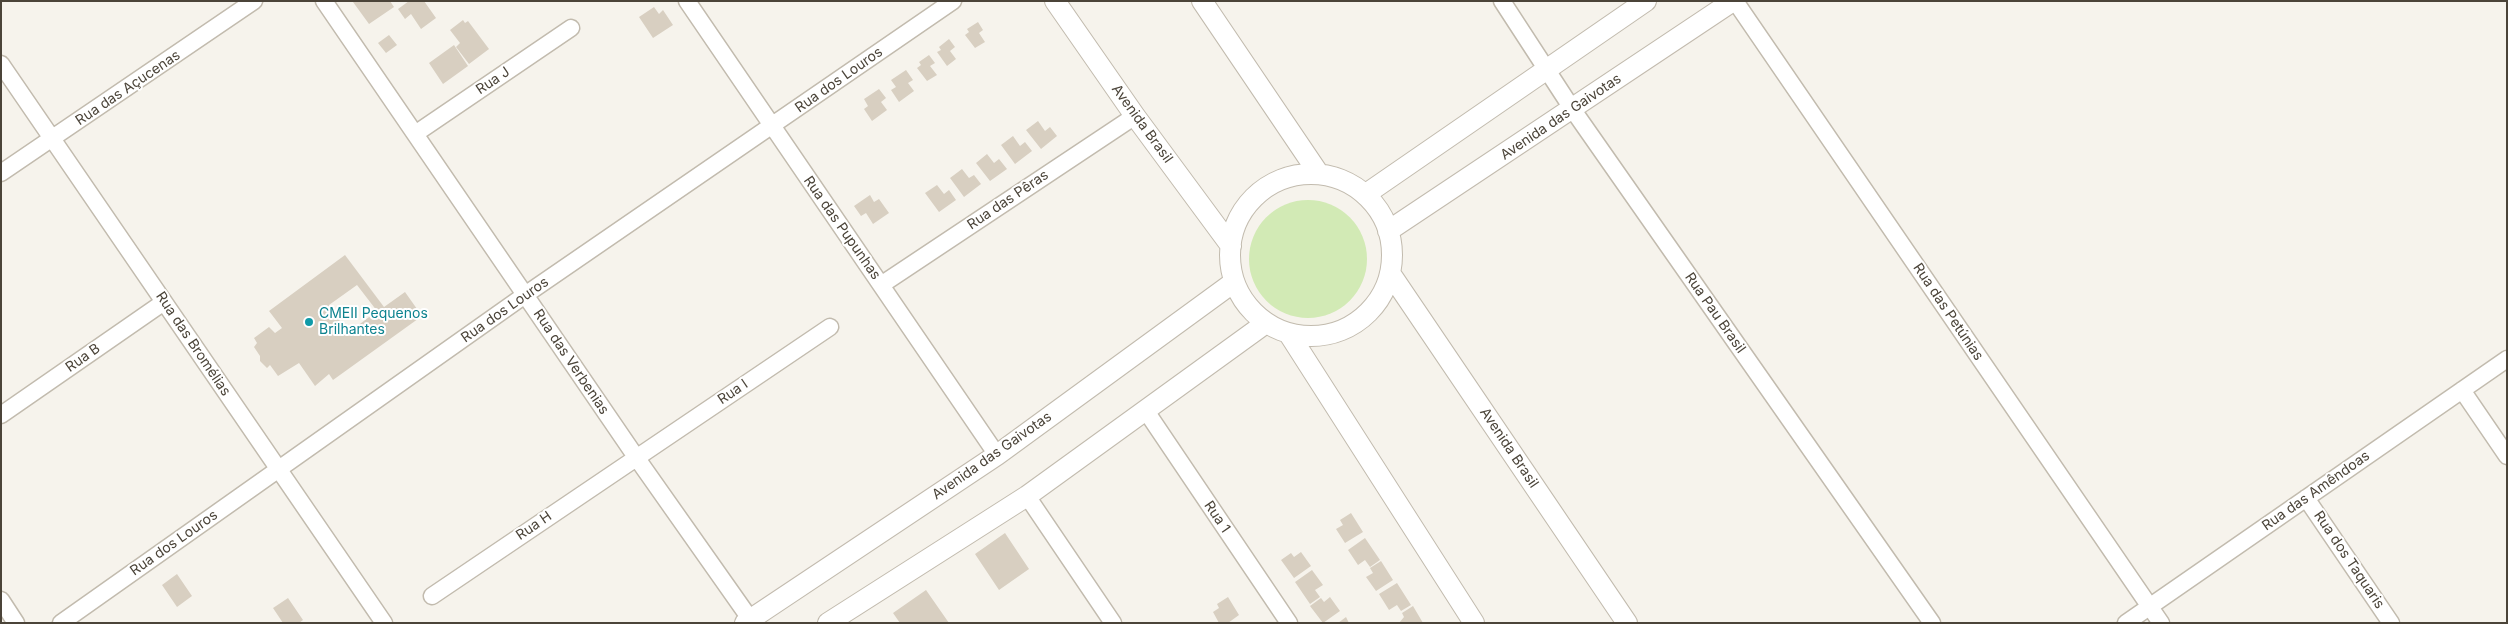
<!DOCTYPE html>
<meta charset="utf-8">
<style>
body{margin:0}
#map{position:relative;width:2508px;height:624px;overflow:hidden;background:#f6f3ec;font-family:Inter,sans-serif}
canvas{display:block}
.frame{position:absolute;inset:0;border:2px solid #4b4439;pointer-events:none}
</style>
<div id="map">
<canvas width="2508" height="624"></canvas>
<div class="frame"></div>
</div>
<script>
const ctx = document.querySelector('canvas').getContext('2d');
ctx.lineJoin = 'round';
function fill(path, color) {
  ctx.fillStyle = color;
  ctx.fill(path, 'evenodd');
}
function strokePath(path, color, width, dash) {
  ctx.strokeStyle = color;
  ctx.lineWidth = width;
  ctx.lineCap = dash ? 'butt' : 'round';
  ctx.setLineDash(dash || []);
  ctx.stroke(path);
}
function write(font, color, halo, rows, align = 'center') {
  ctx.font = font + ' Inter,sans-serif';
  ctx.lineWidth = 4;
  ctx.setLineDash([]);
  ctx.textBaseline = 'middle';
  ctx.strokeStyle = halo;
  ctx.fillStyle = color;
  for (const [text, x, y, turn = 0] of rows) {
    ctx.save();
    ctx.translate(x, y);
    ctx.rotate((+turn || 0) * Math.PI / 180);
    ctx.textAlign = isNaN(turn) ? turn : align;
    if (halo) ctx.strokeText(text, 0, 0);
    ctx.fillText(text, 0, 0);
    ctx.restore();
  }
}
const green = new Path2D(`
 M1249 259a59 59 0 1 1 118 0a59 59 0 1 1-118 0Z`);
const building = new Path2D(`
 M 390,1 L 394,7 L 369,24 L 353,2 Z
 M 409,1 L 424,1 L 436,18 L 421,29 L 411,14 L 405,19 L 398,9 Z
 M 654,7 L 659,14 L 663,10 L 673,25 L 653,38 L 639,17 Z
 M 463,20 L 465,23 L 468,21 L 489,49 L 469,64 L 456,47 L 460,43 L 450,30 Z
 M 978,22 L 983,30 L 979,33 L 985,42 L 975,48 L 965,35 L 969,32 L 967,29 Z
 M 389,35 L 397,45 L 386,53 L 378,43 Z
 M 949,39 L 955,47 L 950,51 L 956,59 L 947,66 L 937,52 L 941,50 L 939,47 Z
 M 454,45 L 468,66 L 443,84 L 429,63 Z
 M 929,55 L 935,63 L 930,66 L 937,75 L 927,81 L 917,68 L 921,65 L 919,62 Z
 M 906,70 L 913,80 L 908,83 L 914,91 L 899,102 L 891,90 L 896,87 L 891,80 Z
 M 879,89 L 886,98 L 881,102 L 887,110 L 872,121 L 864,109 L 868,106 L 864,99 Z
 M 1038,121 L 1045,131 L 1050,127 L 1057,136 L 1041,149 L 1026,130 Z
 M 1013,136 L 1020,146 L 1025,142 L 1032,151 L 1015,164 L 1001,145 Z
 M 987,154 L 994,163 L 999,159 L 1007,169 L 990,181 L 976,163 Z
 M 962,169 L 969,178 L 974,175 L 981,184 L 964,197 L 950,178 Z
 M 937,185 L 944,194 L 949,190 L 956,200 L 939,212 L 925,193 Z
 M 870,195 L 874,202 L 879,199 L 889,213 L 873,224 L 866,213 L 861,216 L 854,206 Z
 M 345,255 L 384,307 L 405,292 L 422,316 L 333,380 L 329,374 L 315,386 L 299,363 L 278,376 L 270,365 L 267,368 L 260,361 L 260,356 L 254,347 L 257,343 L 254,338 L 269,327 L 275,333 L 282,328 L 269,311 ZM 357,285 L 377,311 L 348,333 L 329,305 Z
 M 1351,513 L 1363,532 L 1345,543 L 1336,529 L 1343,525 L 1340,520 Z
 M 1005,533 L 1029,569 L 999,590 L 975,554 Z
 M 1365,538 L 1380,560 L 1370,567 L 1365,560 L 1358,565 L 1348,550 Z
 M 1301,552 L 1311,566 L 1294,578 L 1281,560 L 1291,553 L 1294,557 Z
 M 1381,561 L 1393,580 L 1376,591 L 1366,577 L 1373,573 L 1370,568 Z
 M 1312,570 L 1323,585 L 1315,590 L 1320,597 L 1310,604 L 1295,582 Z
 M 177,574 L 192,596 L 177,607 L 162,585 Z
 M 1397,583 L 1411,605 L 1401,611 L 1397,605 L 1389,610 L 1379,594 Z
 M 926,590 L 949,623 L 900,623 L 893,613 Z
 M 1228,597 L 1239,615 L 1228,623 L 1219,623 L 1213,612 L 1219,608 L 1217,604 Z
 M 1330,597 L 1340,611 L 1323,623 L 1310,606 L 1321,598 L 1324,602 Z
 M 288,598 L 303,620 L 299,623 L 283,623 L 273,608 Z
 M 1413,606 L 1423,623 L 1399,623 L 1404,617 L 1402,613 Z
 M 1346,617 L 1349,623 L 1338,623 Z`);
const minor = new Path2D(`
 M 324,1 L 636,457 L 753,623
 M 687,1 L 997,455
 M 1502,1 L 1573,110 L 1932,623
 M 1735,1 L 2161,623
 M 1,64 L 384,623
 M 415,134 L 571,28
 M 1,173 L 254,1
 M 881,285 L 1135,116
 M 2462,390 L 2507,456
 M 1146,411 L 1289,623
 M 1,415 L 164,302
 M 1027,496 L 1113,623
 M 2306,498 L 2391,623
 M 432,596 L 830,327
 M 1,600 L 16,623
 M 61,623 L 525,295 L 953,1
 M 2126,623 L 2507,359`);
const tertiary = new Path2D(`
 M 1055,1 L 1135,116 L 1231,246
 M 1202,1 L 1319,174
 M1230 255a81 81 0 1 1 162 0a81 81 0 1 1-162 0Z
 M 1366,194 L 1646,1
 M 1388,231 L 1733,1
 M 1390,273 L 1627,623
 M 1289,334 L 1474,623
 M 745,623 L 997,455 L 1234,282
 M 828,623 L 1027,496 L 1266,323`);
const markers = [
 [309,322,5,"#0f9aa8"]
];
const streetNames = [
 ["Rua dos Louros",839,80,-35],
 ["Rua J",493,81,-34],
 ["Rua das Açucenas",128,88,-34],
 ["Avenida das Gaivotas",1561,117,-34],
 ["Avenida Brasil",1142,124,54],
 ["Rua das Pêras",1008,200,-34],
 ["Rua das Pupunhas",842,228,55],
 ["Rua dos Louros",505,310,-35],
 ["Rua das Petúnias",1948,312,56],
 ["Rua Pau Brasil",1715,313,55],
 ["Rua das Bromélias",193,344,56],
 ["Rua B",83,358,-35],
 ["Rua das Verbenias",571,362,56],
 ["Rua I",733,392,-34],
 ["Avenida Brasil",1509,448,56],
 ["Avenida das Gaivotas",992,456,-35],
 ["Rua das Amêndoas",2316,491,-35],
 ["Rua 1",1217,517,56],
 ["Rua H",534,526,-34],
 ["Rua dos Louros",174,543,-35],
 ["Rua dos Taquaris",2349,560,56]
];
const cultureNames = [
 ["CMEII Pequenos",319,314],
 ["Brilhantes",319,330]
];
fill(green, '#d2eab5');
fill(building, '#d8cfc1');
strokePath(minor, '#c2bbae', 19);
strokePath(tertiary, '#c2bbae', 22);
strokePath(minor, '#fff', 16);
strokePath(tertiary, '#fff', 20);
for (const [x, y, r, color] of markers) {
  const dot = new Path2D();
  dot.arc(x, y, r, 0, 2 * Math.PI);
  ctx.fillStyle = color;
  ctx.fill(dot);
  strokePath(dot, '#fff', 2);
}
write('14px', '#4b4439', '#fff', streetNames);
write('14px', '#0d838f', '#fff', cultureNames, 'left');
</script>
